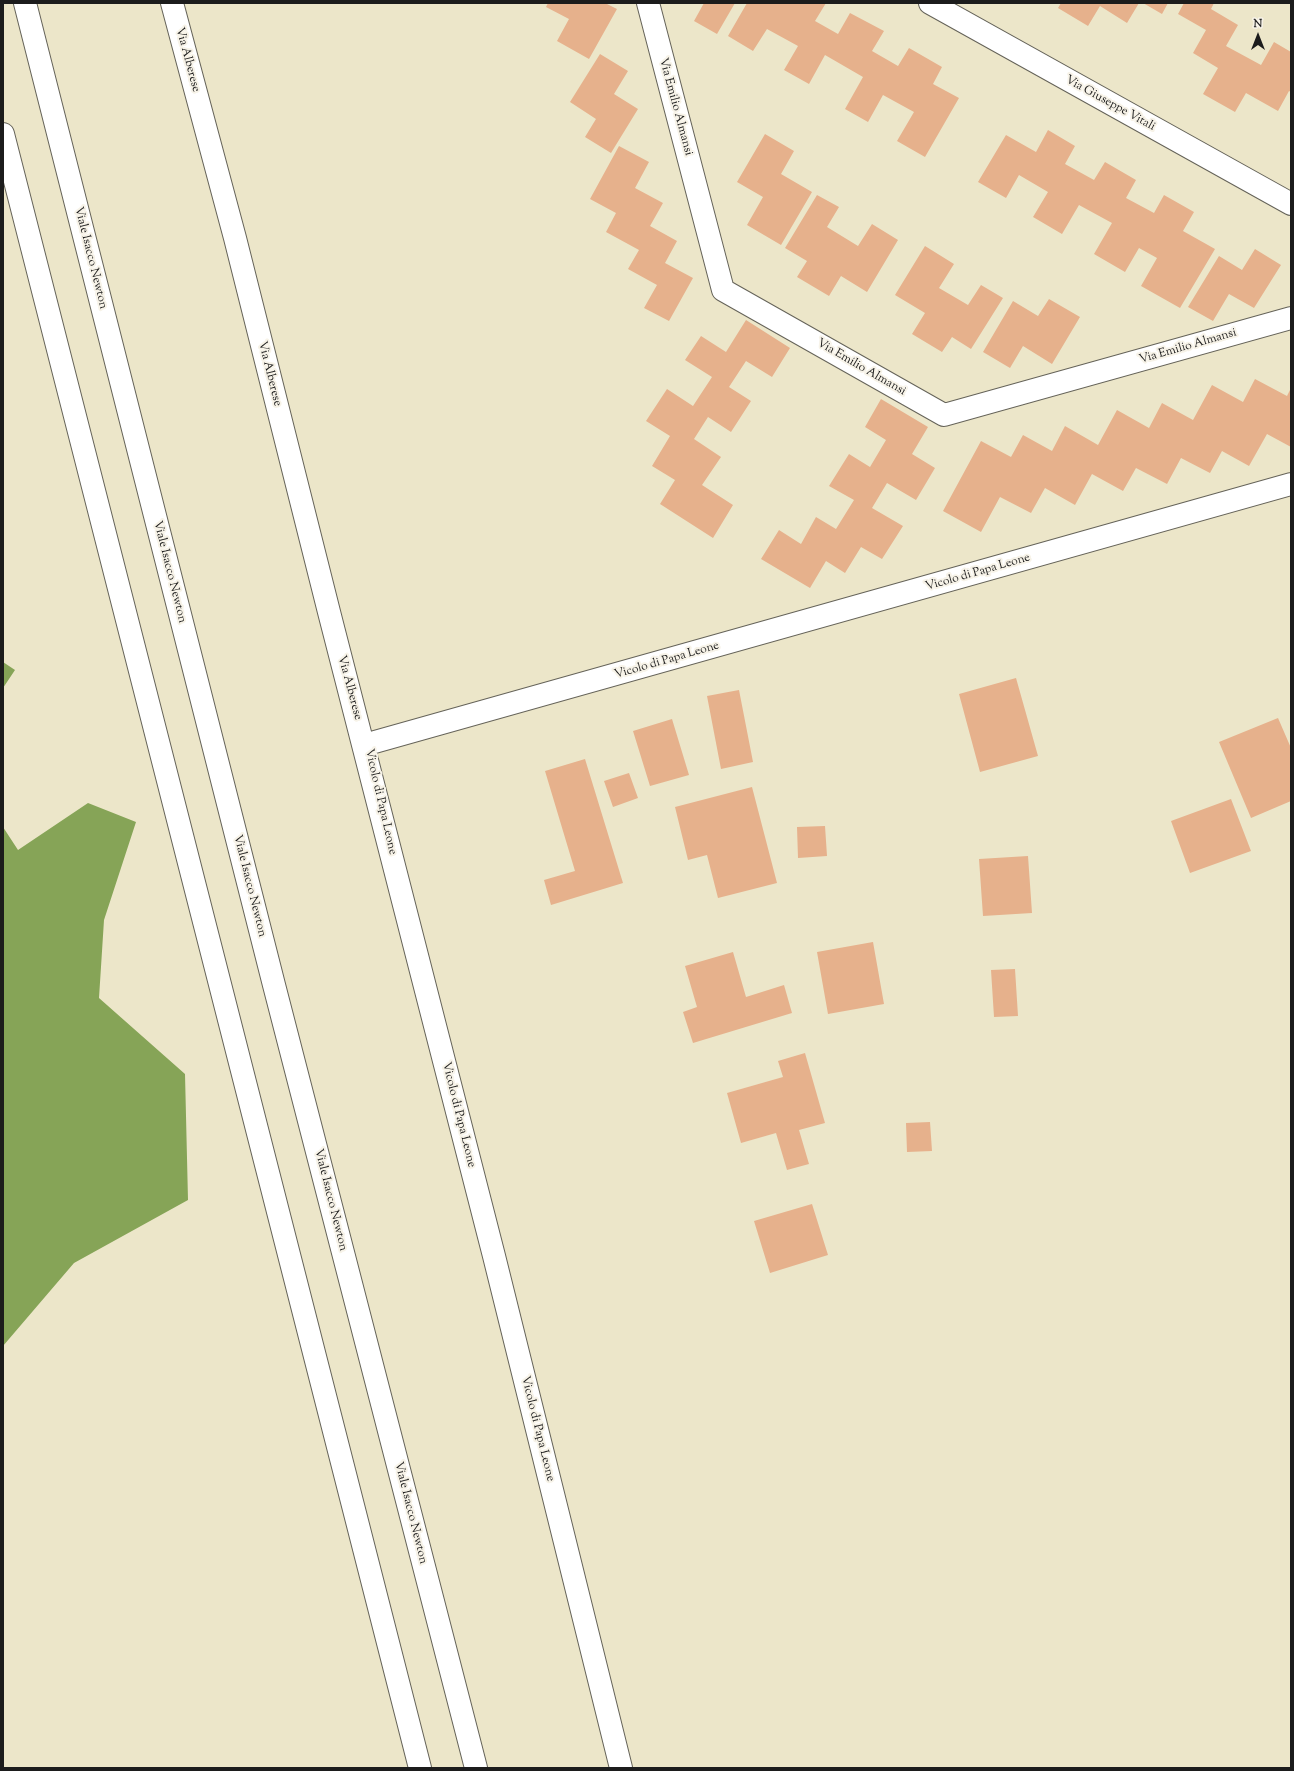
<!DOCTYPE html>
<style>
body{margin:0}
#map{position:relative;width:1294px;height:1771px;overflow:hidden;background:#ece6c9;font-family:"Sorts Mill Goudy",serif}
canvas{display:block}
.frame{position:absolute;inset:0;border:4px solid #1c1c1c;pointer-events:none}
.north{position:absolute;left:1238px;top:16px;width:40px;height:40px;-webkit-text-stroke:3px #f7f3e8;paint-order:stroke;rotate:0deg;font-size:11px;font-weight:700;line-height:16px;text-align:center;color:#1c1c1c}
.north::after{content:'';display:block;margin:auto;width:14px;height:18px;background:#1c1c1c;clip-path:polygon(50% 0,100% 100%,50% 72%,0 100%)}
</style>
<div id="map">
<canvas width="1294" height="1771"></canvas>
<div class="frame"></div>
<div class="north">N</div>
</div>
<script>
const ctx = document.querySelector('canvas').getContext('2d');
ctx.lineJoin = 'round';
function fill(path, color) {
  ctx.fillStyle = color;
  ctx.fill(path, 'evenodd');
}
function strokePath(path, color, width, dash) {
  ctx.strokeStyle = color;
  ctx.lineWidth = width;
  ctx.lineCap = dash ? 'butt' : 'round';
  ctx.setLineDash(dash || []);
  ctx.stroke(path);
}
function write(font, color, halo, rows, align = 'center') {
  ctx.font = font + ' "Sorts Mill Goudy",serif';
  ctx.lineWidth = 4;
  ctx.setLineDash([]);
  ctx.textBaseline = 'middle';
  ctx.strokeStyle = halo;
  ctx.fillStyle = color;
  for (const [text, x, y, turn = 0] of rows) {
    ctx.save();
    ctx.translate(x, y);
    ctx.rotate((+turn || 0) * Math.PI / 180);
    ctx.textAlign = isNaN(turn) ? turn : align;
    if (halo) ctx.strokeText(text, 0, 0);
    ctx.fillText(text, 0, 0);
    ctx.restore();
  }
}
const forest = new Path2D(`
 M 3,662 L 15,670 L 3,688 Z
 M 88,803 L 136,822 L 104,920 L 99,998 L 185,1074 L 188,1200 L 74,1263 L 3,1346 L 3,827 L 18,850 Z`);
const building = new Path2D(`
 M 548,3 L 605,3 L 617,9 L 589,59 L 557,41 L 569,19 L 546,7 Z
 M 704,3 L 735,3 L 717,34 L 694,21 Z
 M 747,3 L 826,3 L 815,21 L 838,34 L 850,13 L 884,31 L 872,51 L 898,66 L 909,48 L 942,67 L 933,84 L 959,98 L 925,157 L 897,141 L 914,112 L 883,95 L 868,122 L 845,109 L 863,77 L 825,55 L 809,84 L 784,70 L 798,46 L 767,29 L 753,51 L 728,36 Z
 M 1061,3 L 1139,3 L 1127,23 L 1100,6 L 1088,26 L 1058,8 Z
 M 1143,3 L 1168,3 L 1162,14 Z
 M 1184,3 L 1214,3 L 1211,9 L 1238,25 L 1226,46 L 1261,65 L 1274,42 L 1291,52 L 1291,92 L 1289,91 L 1278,111 L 1246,93 L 1235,112 L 1203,94 L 1218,68 L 1193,53 L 1206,30 L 1178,14 Z
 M 600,54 L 628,71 L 614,94 L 638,109 L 611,153 L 585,137 L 596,119 L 570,102 Z
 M 1048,130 L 1075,146 L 1065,164 L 1094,180 L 1105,162 L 1136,180 L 1126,198 L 1154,213 L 1164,195 L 1194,212 L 1183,231 L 1215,249 L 1180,308 L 1141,286 L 1157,258 L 1139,248 L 1125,272 L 1094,254 L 1112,223 L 1079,205 L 1062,234 L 1033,217 L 1048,192 L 1019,175 L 1006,198 L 978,182 L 1006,135 L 1036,152 Z
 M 765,134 L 794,151 L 781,174 L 812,192 L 781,245 L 747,225 L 763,197 L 737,182 Z
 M 619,146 L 649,162 L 635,188 L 663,203 L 650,226 L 677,241 L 665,263 L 693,278 L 669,321 L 644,308 L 657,285 L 628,269 L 639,250 L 606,232 L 616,213 L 590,199 Z
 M 817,195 L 839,207 L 827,227 L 858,246 L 872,224 L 898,240 L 867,292 L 841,276 L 829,296 L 797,277 L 807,261 L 785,248 Z
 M 925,246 L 954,264 L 939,288 L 968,305 L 981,285 L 1003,298 L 971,349 L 952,337 L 942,352 L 912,334 L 925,313 L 895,295 Z
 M 1255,249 L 1281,265 L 1254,308 L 1229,294 L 1213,321 L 1188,307 L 1219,256 L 1242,270 Z
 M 1049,299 L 1080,317 L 1052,364 L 1023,346 L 1010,368 L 983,352 L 1013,301 L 1038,316 Z
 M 746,320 L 790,348 L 772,377 L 746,361 L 729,387 L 751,401 L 731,432 L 708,417 L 694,439 L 721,457 L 702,485 L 733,505 L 713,538 L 660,504 L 675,480 L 652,466 L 670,436 L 646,421 L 667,389 L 693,406 L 712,377 L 685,360 L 701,336 L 726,352 Z
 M 1255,379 L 1287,396 L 1291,388 L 1291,447 L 1267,434 L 1249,466 L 1222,451 L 1210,473 L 1181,458 L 1167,484 L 1136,468 L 1123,491 L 1092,474 L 1075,505 L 1045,488 L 1031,513 L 1000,497 L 981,532 L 943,511 L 981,441 L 1011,457 L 1023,435 L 1052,451 L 1065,426 L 1098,445 L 1117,410 L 1149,428 L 1162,403 L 1193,420 L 1212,385 L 1243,402 Z
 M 881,399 L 928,427 L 912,454 L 935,468 L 916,500 L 887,483 L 872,508 L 903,526 L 882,559 L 861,547 L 845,573 L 826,561 L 810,588 L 761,559 L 779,530 L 801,544 L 816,517 L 836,529 L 854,500 L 829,486 L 849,454 L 870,467 L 886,440 L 865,427 Z
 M 1016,678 L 1038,756 L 980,772 L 959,694 Z
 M 739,690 L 753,762 L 721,769 L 707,696 Z
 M 1278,718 L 1291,748 L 1291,801 L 1251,818 L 1219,742 Z
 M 672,719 L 689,775 L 650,786 L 633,731 Z
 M 585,759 L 623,883 L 551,905 L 544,880 L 575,871 L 545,771 Z
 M 629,773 L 638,798 L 613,807 L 604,781 Z
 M 752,787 L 777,883 L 718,898 L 707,855 L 688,860 L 675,807 Z
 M 1231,799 L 1251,851 L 1190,873 L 1171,821 Z
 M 825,826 L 827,856 L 798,858 L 797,827 Z
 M 1028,856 L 1032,913 L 983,916 L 979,859 Z
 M 873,942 L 884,1004 L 828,1014 L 817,952 Z
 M 733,952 L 746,997 L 784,985 L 792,1013 L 693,1043 L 683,1012 L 697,1007 L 685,966 Z
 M 1015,969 L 1018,1016 L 994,1017 L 991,970 Z
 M 805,1053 L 825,1123 L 799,1130 L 809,1164 L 787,1170 L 776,1133 L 741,1143 L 727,1093 L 783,1077 L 778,1061 Z
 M 930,1122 L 932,1151 L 907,1152 L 906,1123 Z
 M 812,1204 L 828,1255 L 770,1273 L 754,1221 Z`);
const street = new Path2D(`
 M 172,3 L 235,238 L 329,612 L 494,1256 L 621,1768
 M 648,3 L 723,290 L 944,415 L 1291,318
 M 930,3 L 1291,204
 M 364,745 L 1291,484`);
const highway = new Path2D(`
 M 25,3 L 274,985 L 476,1768
 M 3,134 L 420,1768`);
const streetNames = [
 ["Via Alberese",187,60,75],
 ["Via Giuseppe Vitali",1110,104,29],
 ["Via Emilio Almansi",675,107,75],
 ["Viale Isacco Newton",90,258,76],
 ["Via Emilio Almansi",1188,347,-16],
 ["Via Emilio Almansi",861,368,30],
 ["Via Alberese",269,374,76],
 ["Viale Isacco Newton",169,572,76],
 ["Vicolo di Papa Leone",978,573,-16],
 ["Vicolo di Papa Leone",667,661,-16],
 ["Via Alberese",349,688,75],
 ["Vicolo di Papa Leone",380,802,77],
 ["Viale Isacco Newton",249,886,76],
 ["Vicolo di Papa Leone",458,1115,76],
 ["Viale Isacco Newton",330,1200,76],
 ["Vicolo di Papa Leone",537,1429,76],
 ["Viale Isacco Newton",410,1513,76]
];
fill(forest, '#86a457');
fill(building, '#e6b18c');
strokePath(street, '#656359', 24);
strokePath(highway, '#656359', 24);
strokePath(street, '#fff', 22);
strokePath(highway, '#fff', 22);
write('12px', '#1c1c1c', '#f7f3e8', streetNames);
</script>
